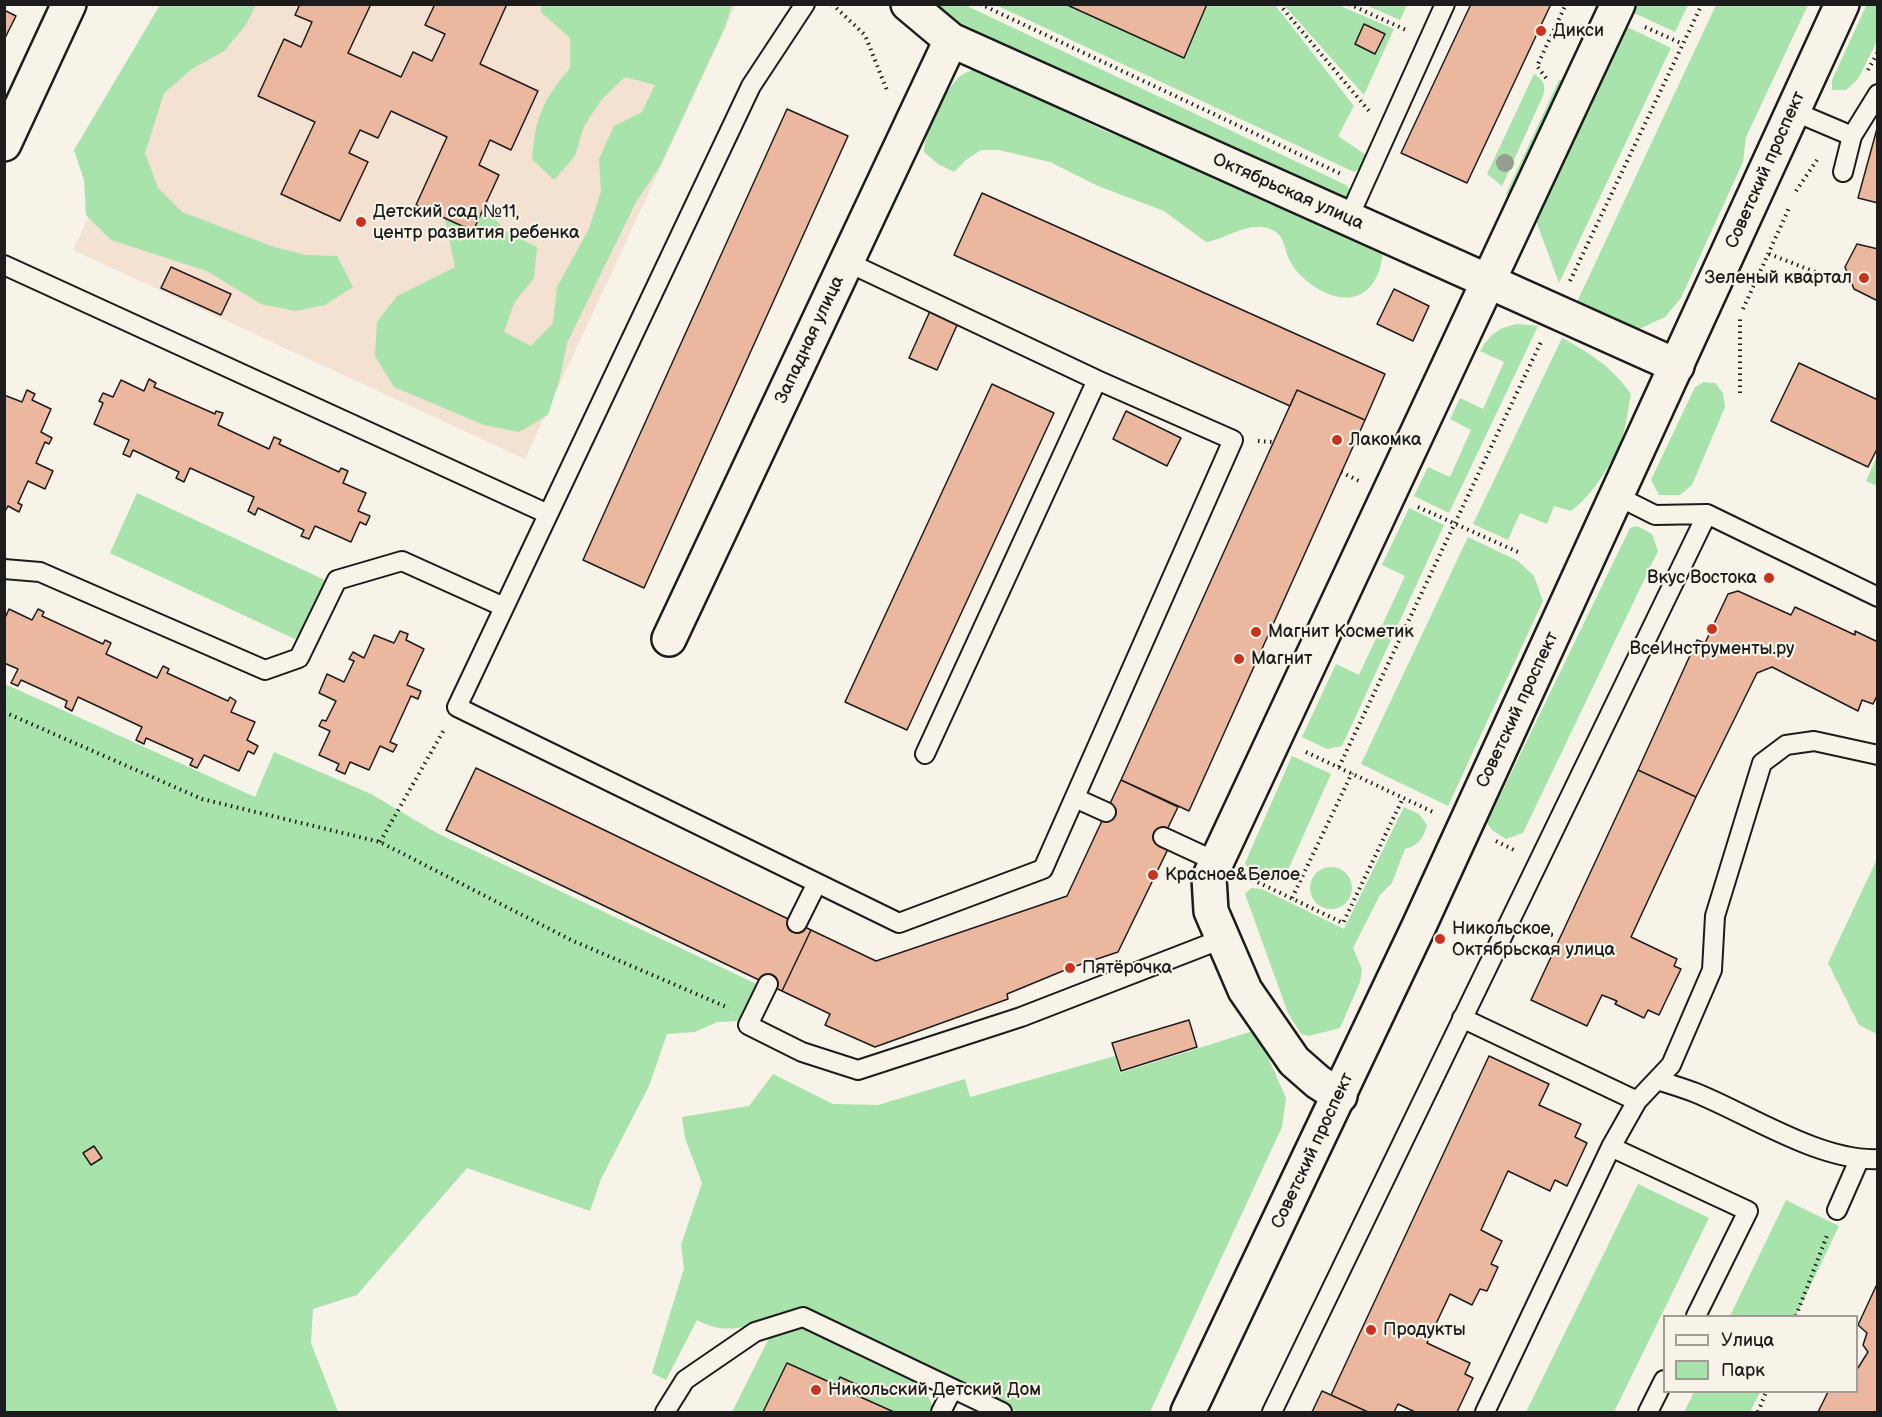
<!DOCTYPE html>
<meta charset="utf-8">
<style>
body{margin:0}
#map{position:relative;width:1882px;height:1417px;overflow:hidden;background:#f7f3e8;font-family:"Balsamiq Sans",sans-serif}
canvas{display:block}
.frame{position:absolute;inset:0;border:6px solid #1c1c1c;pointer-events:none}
.legend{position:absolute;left:1663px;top:1315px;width:195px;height:78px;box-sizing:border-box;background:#f7f3e8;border:2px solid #9f9d96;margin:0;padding:8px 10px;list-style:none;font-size:18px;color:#1c1c1c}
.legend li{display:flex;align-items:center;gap:12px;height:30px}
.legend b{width:30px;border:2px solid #9f9d96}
</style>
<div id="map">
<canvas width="1882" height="1417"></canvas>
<div class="frame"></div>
<ul class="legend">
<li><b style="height:8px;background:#f7f3e8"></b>Улица</li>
<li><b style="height:16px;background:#a7e3aa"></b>Парк</li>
</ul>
</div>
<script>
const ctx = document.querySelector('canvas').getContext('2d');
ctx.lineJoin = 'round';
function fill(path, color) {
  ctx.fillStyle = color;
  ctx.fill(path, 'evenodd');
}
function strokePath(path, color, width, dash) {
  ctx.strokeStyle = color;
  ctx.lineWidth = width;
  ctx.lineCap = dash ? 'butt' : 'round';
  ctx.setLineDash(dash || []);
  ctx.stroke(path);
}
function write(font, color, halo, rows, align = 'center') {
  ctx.font = font + ' "Balsamiq Sans",sans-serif';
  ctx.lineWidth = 4.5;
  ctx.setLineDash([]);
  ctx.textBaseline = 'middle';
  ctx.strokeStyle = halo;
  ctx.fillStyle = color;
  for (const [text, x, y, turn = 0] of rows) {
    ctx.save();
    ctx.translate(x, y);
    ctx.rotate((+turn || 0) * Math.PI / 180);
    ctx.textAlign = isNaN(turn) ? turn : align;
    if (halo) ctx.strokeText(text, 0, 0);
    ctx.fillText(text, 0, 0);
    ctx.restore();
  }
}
const built = new Path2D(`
 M 187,5 L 736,5 L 525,459 L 73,250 Z`);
const green = new Path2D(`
 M 1867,4 L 1877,5 L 1877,41 L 1858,79 L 1846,90 L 1832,90 L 1832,80 Z
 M 160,5 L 256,5 L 245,26 L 224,51 L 192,69 L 164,93 L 145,153 L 158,188 L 182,212 L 274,247 L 306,255 L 337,256 L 353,287 L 325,305 L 295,311 L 261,304 L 207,271 L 111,240 L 86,215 L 84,180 L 74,150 Z
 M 541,5 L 732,5 L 725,27 L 659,168 L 636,202 L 567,343 L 560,378 L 548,415 L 519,432 L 484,425 L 394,387 L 375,356 L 377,322 L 397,296 L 455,267 L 441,200 L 479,202 L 508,233 L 537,247 L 534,278 L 514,303 L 504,332 L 531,346 L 553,323 L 557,287 L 589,229 L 601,191 L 599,159 L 614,126 L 642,112 L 655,85 L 625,77 L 602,99 L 584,126 L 575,156 L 554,180 L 532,159 C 536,115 542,102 570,68 L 570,38 L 541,12 Z
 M 933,5 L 965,5 L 1346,185 L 1352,193 L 1346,199 L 1338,200 L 956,26 Z
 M 996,5 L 1065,5 L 1184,57 L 1207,5 L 1275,5 L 1354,106 L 1338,136 L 1366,155 L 1364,166 L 1354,172 Z
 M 1284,5 L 1338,5 L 1394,29 L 1364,95 Z
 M 1366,5 L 1407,5 L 1400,20 Z
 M 1635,5 L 1688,5 L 1675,32 L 1632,12 Z
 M 1716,5 L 1808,5 L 1746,137 L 1743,162 L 1681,298 L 1665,317 L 1637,330 L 1594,315 L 1577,302 Z
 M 1625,26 L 1671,48 L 1559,283 L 1535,218 Z
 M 975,69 L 1103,130 L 1204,169 L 1266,203 L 1369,238 L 1383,253 C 1378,297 1348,310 1312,285 C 1302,278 1292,267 1288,257 C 1284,246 1284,235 1272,230 C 1252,219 1226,239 1206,242 L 1164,211 L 1098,186 L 1050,162 L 999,150 L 981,150 L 966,160 L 954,172 L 938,164 L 924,152 C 925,131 943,94 958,78 C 962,74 970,71 975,69 Z
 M 1534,74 C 1544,81 1546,84 1543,96 L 1502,186 L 1487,174 Z
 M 1559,80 L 1568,81 L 1511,199 L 1506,194 Z
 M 1517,324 L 1538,326 L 1449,513 L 1414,496 L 1428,467 L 1450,477 L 1471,430 L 1450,419 L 1460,398 L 1483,409 L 1504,362 L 1480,351 C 1490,334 1498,328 1517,324 Z
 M 1562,338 C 1590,353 1612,367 1631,394 C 1628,407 1627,422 1623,435 C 1614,461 1593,495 1571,511 L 1554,506 L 1547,524 L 1520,513 L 1508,540 L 1473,524 Z
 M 1704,382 L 1715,383 L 1723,393 L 1725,407 L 1692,485 L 1680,495 L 1659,495 L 1651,480 L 1695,387 Z
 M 1877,457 L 1877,486 L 1866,481 Z
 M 137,493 L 327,581 L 299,641 L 110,553 Z
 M 1409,508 L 1444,525 L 1342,746 L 1327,749 L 1302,737 L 1336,664 L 1359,675 L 1405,576 L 1382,565 Z
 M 1637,526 L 1652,534 L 1658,551 L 1523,833 L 1506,839 L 1492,830 L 1487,823 L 1630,528 Z
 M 1468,537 L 1518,561 L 1534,576 L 1543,601 L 1448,806 L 1361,764 Z
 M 5,684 L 255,797 L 274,752 L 371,794 L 437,833 L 763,987 L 741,1021 L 717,1022 L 695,1032 L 667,1034 L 649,1086 L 601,1179 L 590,1211 L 467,1168 L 357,1295 L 313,1309 L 311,1343 L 338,1412 L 5,1412 Z
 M 1292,756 L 1331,774 L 1288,870 L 1277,882 C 1265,880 1250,876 1245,863 Z
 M 1404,807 L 1419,814 L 1427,825 C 1423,839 1419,845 1405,849 L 1392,883 L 1380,895 L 1353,948 L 1362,969 L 1360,982 L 1340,1028 L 1309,1036 L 1301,1034 L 1288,1013 L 1245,894 L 1251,888 L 1262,889 L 1344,929 Z
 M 1877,859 L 1878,1034 L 1877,1034 L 1859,1025 L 1828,963 Z
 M1310 888a21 21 0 1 1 42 0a21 21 0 1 1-42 0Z
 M 1256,1030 L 1286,1098 L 1282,1127 L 1150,1412 L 1018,1412 L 798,1310 C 759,1318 736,1341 697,1320 L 666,1380 L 652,1373 L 684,1268 L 681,1245 L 702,1183 L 685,1138 L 682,1117 L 749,1106 L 773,1074 L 833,1104 L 878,1105 L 965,1079 L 970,1097 L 1115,1056 L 1120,1073 Z
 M 1638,1184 L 1709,1218 L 1614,1412 L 1526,1412 Z
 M 1786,1200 L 1839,1226 L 1796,1316 L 1730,1316 Z
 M 794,1327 L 807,1330 L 922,1385 L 933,1406 L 932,1412 L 894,1412 L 856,1395 L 860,1385 L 841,1377 L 836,1385 L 787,1363 L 763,1412 L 732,1412 L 769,1338 L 778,1332 Z
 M 1694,1392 L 1760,1392 L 1750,1412 L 1684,1412 Z`);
const building = new Path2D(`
 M 300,4 L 371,4 L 348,53 L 401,77 L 413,52 L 432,61 L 445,34 L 425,25 L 435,4 L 507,4 L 480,64 L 538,91 L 511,150 L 490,140 L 479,165 L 499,175 L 473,231 L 416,205 L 447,137 L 391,111 L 378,138 L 360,130 L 349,153 L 368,162 L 340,221 L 281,194 L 315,122 L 258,96 L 284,39 L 301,47 L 312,22 L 295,15 Z
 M 1065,4 L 1207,4 L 1184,58 Z
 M 1471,4 L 1551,4 L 1467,183 L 1401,153 Z
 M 4,10 L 16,16 L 4,40 Z
 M 1364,24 L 1385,34 L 1375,54 L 1355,44 Z
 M 787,109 L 848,136 L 644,588 L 583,560 Z
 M 1878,125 L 1878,203 L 1858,198 Z
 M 982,193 L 1385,374 L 1365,420 L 1297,390 L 1290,406 L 954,255 Z
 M 1857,244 L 1878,249 L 1878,301 L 1854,289 L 1845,267 Z
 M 171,267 L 231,294 L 221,315 L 161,288 Z
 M 1394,289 L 1429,306 L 1413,341 L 1377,324 Z
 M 930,311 L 958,323 L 937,370 L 909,358 Z
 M 1799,363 L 1878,400 L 1878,447 L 1868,467 L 1771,421 Z
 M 149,379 L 156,383 L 154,387 L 215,414 L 216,411 L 223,413 L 218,425 L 269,449 L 274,437 L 281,440 L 279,444 L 339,472 L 341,468 L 348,471 L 343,483 L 366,493 L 358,511 L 370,516 L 366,525 L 360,522 L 351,542 L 315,526 L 309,539 L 301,536 L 304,530 L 258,508 L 255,515 L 248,511 L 254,497 L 190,468 L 184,482 L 176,478 L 179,472 L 133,450 L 130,457 L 123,454 L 129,440 L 94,424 L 103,403 L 99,401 L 103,393 L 113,397 L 121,380 L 144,391 Z
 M 992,384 L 1054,413 L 907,730 L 845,702 Z
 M 27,390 L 35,394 L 32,400 L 51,409 L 41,432 L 52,438 L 49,444 L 45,442 L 36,463 L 53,471 L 45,489 L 28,481 L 18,503 L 22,505 L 19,512 L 8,506 L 4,513 L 4,395 L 22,402 Z
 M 1297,390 L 1365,420 L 1189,811 L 1121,780 Z
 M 1126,411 L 1181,438 L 1167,466 L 1113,439 Z
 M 1738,591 L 1791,615 L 1795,607 L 1855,635 L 1855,631 L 1878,642 L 1878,694 L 1873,704 L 1862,700 L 1858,711 L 1772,667 L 1757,673 L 1696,797 L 1638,770 L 1697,640 L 1705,643 L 1728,594 Z
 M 9,609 L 32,620 L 38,609 L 44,612 L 42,616 L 103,644 L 105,640 L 111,643 L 106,654 L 157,678 L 163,666 L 169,669 L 167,673 L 228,701 L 230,697 L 236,701 L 231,712 L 255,722 L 247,740 L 258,746 L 254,754 L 248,751 L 239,771 L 204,755 L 197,768 L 190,765 L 193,759 L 146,738 L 144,744 L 136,740 L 142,727 L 78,697 L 72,711 L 65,707 L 67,701 L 21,680 L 18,686 L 11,683 L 18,669 L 4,663 L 4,620 Z
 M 400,631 L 408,634 L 406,640 L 424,649 L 407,685 L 421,691 L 418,699 L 411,696 L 390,742 L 397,745 L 393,752 L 380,746 L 369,770 L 350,762 L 345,774 L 336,770 L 339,764 L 319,755 L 330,731 L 319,726 L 322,720 L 326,721 L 336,701 L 319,693 L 327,674 L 344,682 L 354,661 L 349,659 L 353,652 L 364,658 L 374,635 L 394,643 Z
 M 476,768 L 811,930 L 782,991 L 446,830 Z
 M 1638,770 L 1696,797 L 1631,937 L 1677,959 L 1674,966 L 1681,969 L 1659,1015 L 1648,1010 L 1644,1018 L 1615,1004 L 1617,1001 L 1602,995 L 1587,1026 L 1531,1000 Z
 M 1121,780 L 1178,807 L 1161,842 L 1169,847 L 1118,952 L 1070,968 L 1007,994 L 1008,999 L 875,1047 L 825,1025 L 830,1014 L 782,991 L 811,930 L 876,961 L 1067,896 Z
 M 1189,1020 L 1197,1047 L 1121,1071 L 1112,1043 Z
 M 1489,1056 L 1549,1084 L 1539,1105 L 1581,1124 L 1575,1137 L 1587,1143 L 1567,1186 L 1555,1180 L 1550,1191 L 1508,1171 L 1481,1230 L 1502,1241 L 1491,1264 L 1498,1267 L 1487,1291 L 1480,1289 L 1472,1305 L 1450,1294 L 1427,1343 L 1470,1363 L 1465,1374 L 1473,1378 L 1457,1412 L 1415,1412 L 1398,1404 L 1394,1412 L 1368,1412 L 1331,1395 Z
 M 94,1146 L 102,1158 L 91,1165 L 83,1153 Z
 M 1878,1282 L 1878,1412 L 1818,1412 L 1828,1392 L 1856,1392 L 1856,1371 L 1868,1352 L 1863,1345 L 1867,1333 L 1858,1325 Z
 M 787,1363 L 836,1385 L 840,1377 L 860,1386 L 856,1395 L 894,1412 L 763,1412 Z
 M 1322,1391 L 1331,1395 L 1368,1412 L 1312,1412 Z`);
const path = new Path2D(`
 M 832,4 L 865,35 L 888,93
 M 980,4 L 1341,174
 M 1279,4 L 1369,111
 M 1349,4 L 1406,30
 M 1645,27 L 1683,44
 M 1868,70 L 1878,52
 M 1546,78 L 1537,66 L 1566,4
 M 1796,191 L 1817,160
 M 1769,254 L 1818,273 L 1833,274
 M 1570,281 L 1702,4
 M 1743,309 L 1790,206
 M 1740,393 L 1740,315
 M 1258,441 L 1273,442
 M 1341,472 L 1359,481
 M 1418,507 L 1520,553
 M 4,712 L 202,799 L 380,842 L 571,940 L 729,1008
 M 1306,752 L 1435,813
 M 1339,767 L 1541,342
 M 1496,841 L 1516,851
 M 380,842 L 445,728
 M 1247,877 L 1343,923 L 1403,798
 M 1292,898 L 1352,773
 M 1878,967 L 1878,988
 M 1796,1316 L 1828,1233
 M 1758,1412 L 1766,1392`);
const service = new Path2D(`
 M 805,4 L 751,86 L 457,707 L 899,923 L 1043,869 L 1233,440 L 1097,380 L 847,262
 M 1793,111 L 1852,136 L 1878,94
 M 1843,172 L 1852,136
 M 1348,219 L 1445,4
 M 4,265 L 548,514
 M 1617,496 L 1655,515 L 1707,514 L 1878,597
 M 4,569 L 40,572 L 265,670 L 299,658 L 337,580 L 402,561 L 504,607
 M 925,754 L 1097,380
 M 1075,798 L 1106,812
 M 1163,837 L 1217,862
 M 797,923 L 817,883
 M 768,984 L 748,1025 L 802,1052 L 858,1070 L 1021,1017 L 1222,939
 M 1462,1018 L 1637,1101 L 1611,1147 L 1485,1412
 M 1657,1080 C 1670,1084 1683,1088 1696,1093 C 1748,1114 1821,1162 1878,1159
 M 1637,1101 L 1671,1065 L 1712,970 L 1715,916 L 1762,763 L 1786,745 L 1814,741 L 1878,755
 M 1611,1147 L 1748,1211 L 1696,1316
 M 1837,1210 L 1859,1160
 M 665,1412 L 685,1380 L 755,1332 L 803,1317 L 1002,1412
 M 941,1412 L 952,1390
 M 1272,1412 L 1707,514
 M 1648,1412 L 1664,1380`);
const minor = new Path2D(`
 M 908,4 L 951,40 L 1677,366
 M 4,144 L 69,4
 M 669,639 L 951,40
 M 1340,1096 L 1318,1082 L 1294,1061 L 1245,990 L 1211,911 L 1209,878 L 1618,4`);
const secondary = new Path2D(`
 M 1188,1412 L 1419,926 L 1842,4`);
const trees = [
 [1505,163]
];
const markers = [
 [1541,31,6,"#c8321e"],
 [361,222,6,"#c8321e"],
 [1864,278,6,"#c8321e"],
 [1337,440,6,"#c8321e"],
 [1769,578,6,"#c8321e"],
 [1712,629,6,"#c8321e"],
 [1256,632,6,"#c8321e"],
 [1239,659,6,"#c8321e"],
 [1153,875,6,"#c8321e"],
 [1440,939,6,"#c8321e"],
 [1070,968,6,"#c8321e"],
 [1371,1330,6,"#c8321e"],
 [816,1390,6,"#c8321e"]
];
const poiNames = [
 ["Дикси",1553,31],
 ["Детский сад №11,",373,212],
 ["центр развития ребенка",373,233],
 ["Зеленый квартал",1852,278,"right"],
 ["Лакомка",1349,440],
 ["Вкус Востока",1757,578,"right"],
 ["Магнит Косметик",1268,632],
 ["ВсеИнструменты.ру",1712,649,"center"],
 ["Магнит",1251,659],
 ["Красное&Белое",1165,875],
 ["Никольское,",1452,929],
 ["Октябрьская улица",1452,950],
 ["Пятёрочка",1082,968],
 ["Продукты",1383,1330],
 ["Никольский Детский Дом",828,1390]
];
const streetNames = [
 ["Советский проспект",1766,170,-66],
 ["Октябрьская улица",1288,192,24],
 ["Западная улица",810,340,-65],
 ["Советский проспект",1518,710,-65],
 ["Советский проспект",1313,1151,-65]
];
fill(built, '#f3e1d2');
fill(green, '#a7e3aa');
fill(building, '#ebb79e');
strokePath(building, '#1c1c1c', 1.5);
strokePath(service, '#1c1c1c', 22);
strokePath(minor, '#1c1c1c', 38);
strokePath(secondary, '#1c1c1c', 38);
strokePath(path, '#1c1c1c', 4, [1.5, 4.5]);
strokePath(service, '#f7f3e8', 18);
strokePath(minor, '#f7f3e8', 33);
strokePath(secondary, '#f7f3e8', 33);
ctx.fillStyle = '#969e8f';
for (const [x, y] of trees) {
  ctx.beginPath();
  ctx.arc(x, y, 9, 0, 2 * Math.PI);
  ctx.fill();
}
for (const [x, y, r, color] of markers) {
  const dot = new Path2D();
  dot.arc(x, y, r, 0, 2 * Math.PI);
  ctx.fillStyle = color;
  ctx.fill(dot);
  strokePath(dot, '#f7f3e8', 2);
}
write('18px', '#1c1c1c', '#f7f3e8', poiNames, 'left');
write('18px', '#1c1c1c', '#f7f3e8', streetNames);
</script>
